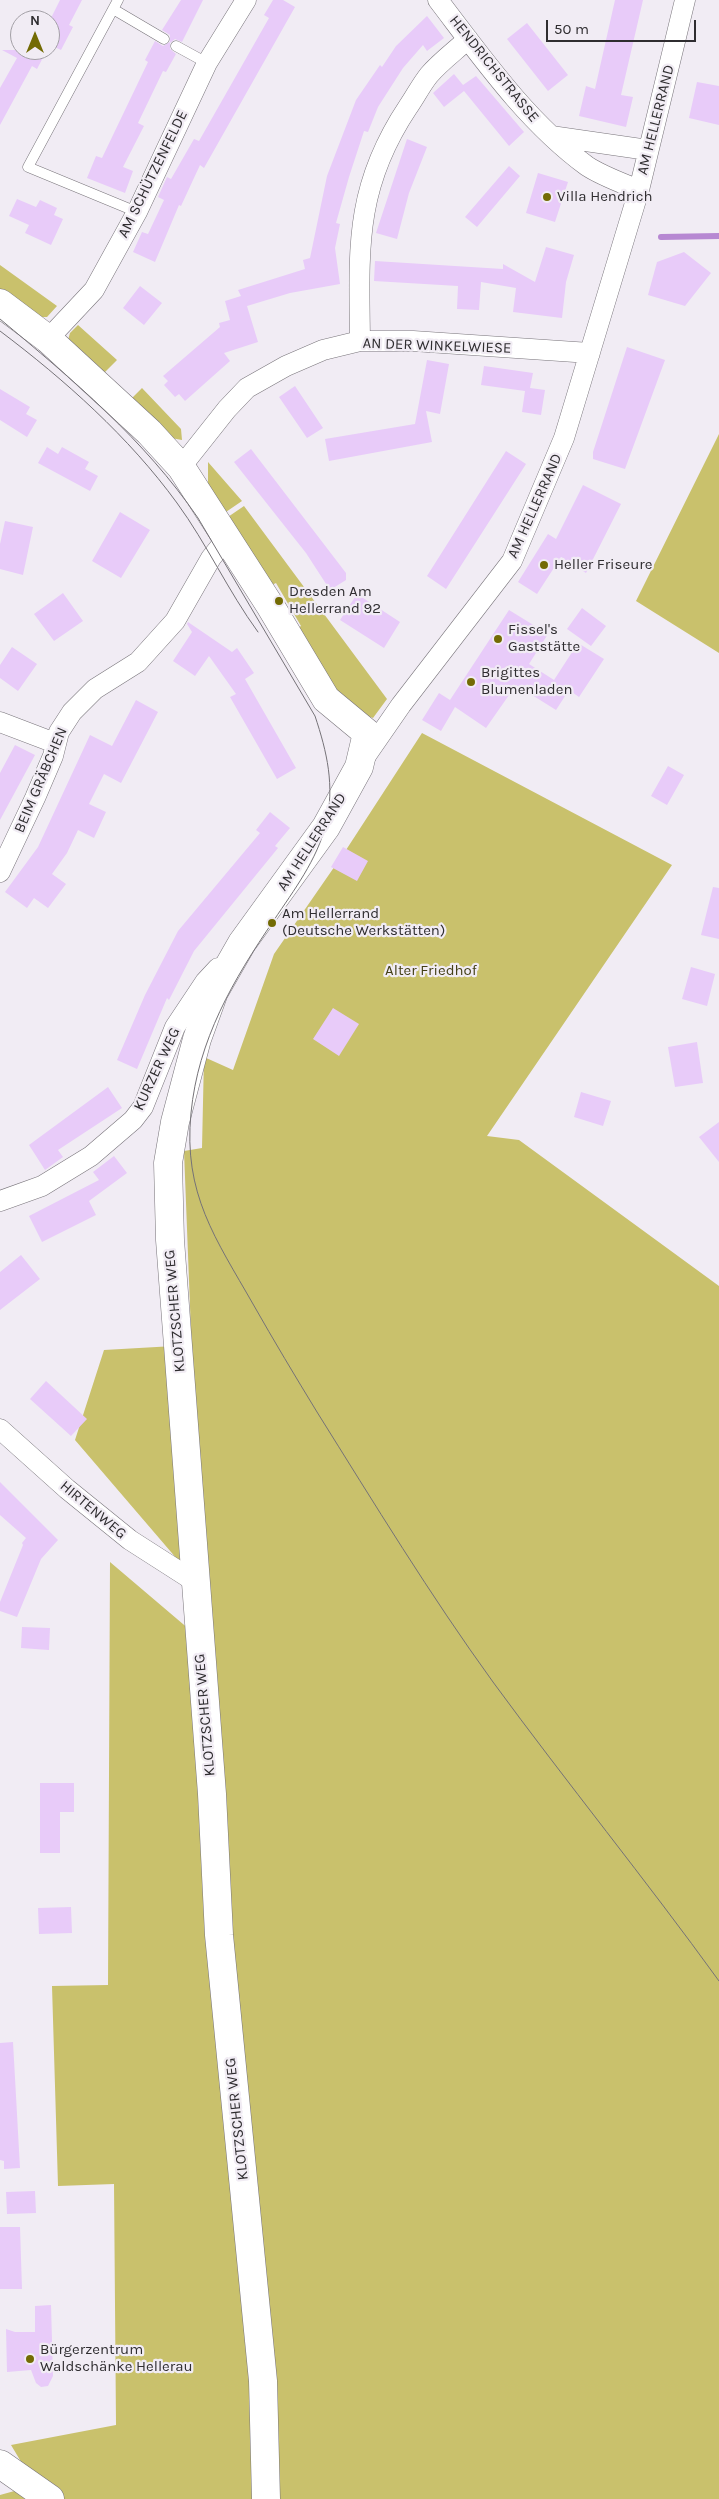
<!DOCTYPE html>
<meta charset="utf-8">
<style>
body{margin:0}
#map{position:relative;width:719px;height:2499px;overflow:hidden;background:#f1ecf4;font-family:Karla,sans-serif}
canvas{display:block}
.north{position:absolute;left:10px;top:10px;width:50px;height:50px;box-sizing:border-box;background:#f1ecf4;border:1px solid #a3a0a6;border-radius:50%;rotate:0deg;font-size:14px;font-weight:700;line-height:20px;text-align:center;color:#2f2d30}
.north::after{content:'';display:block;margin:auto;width:18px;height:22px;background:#736b04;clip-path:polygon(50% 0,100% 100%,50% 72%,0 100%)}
.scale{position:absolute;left:546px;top:20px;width:150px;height:22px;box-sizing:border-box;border:2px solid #2f2d30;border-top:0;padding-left:6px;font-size:15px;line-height:18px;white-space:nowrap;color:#2f2d30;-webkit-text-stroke:4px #f1ecf4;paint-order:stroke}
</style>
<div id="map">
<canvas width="719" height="2499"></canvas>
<div class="north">N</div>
<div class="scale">50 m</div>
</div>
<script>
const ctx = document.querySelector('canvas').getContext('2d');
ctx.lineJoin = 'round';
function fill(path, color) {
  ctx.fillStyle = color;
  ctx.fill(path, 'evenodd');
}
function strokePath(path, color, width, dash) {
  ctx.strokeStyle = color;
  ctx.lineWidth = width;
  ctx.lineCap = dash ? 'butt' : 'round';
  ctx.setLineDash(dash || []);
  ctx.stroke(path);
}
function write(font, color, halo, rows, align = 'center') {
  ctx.font = font + ' Karla,sans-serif';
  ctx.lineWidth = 4.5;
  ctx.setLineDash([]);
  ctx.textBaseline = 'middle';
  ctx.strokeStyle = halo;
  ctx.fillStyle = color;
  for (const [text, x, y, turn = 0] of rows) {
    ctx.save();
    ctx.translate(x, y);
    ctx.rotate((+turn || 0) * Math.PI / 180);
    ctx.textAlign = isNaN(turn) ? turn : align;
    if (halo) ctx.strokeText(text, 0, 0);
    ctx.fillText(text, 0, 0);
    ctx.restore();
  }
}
const green = new Path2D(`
 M 0,265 L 57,306 L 47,317 L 37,317 L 0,290 Z
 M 78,325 L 117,360 L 103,374 L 68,340 L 70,333 Z
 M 142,388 L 181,429 L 182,440 L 171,438 L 130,400 Z
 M 719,434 L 719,653 L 636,601 Z
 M 208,462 L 242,501 L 223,514 L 208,486 Z
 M 244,506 L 387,699 L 373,718 C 334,705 315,663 294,631 L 301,626 L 276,583 L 268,587 L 225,519 Z
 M 422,733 L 672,865 L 487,1136 L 519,1140 L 719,1286 L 719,2499 L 0,2499 L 0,2495 L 18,2490 L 29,2475 L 11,2445 L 116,2425 L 114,2184 L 58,2186 L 52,1986 L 108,1985 L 110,1562 L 190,1630 L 195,1436 L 184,1151 L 202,1148 L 204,1057 L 233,1070 L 274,954 L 346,850 Z
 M 174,1346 L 189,1573 L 75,1440 L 104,1350 Z`);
const stream = new Path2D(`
 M 661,237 L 719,236`);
const building = new Path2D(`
 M 60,0 L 82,0 L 69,25 L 73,27 L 61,50 L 50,45 L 50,20 Z
 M 181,0 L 203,0 L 182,42 L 175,39 L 170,43 L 170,49 L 176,54 L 166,72 L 163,71 L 138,123 L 144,126 L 123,167 L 133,171 L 125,193 L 87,178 L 96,156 L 102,158 L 148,62 L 145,60 L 155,41 L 163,46 L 170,42 L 170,35 L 162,30 Z
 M 273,0 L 283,0 L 295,7 L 204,168 L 200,165 L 181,206 L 179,205 L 155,262 L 133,252 L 142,232 L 148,234 L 164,200 L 158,197 L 167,177 L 171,179 L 194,139 L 199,141 L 269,18 L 264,15 Z
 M 615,0 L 643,0 L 621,95 L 633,97 L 626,127 L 579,116 L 586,86 L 595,89 Z
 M 427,16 L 444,38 L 427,51 L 423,45 L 403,68 L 378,107 L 368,132 L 364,131 L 349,177 L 336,223 L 340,224 L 335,248 L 340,284 L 290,293 L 247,306 L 258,342 L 224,353 L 230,361 L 185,401 L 179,394 L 175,397 L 164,385 L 168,381 L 163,376 L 220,327 L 219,323 L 230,320 L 225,301 L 241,296 L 238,290 L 305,269 L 303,260 L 310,258 L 327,176 L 356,100 L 380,65 L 382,67 L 396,46 Z
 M 527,23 L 568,75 L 548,91 L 507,39 Z
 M 2,50 L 47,50 L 37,69 L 32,66 L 0,125 L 0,88 L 17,58 Z
 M 454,74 L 463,85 L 476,76 L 524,132 L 509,146 L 464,91 L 444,107 L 433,93 Z
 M 697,82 L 719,86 L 719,125 L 689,118 Z
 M 407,139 L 427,147 L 409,193 L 397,239 L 376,233 Z
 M 509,166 L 520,176 L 477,227 L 465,217 Z
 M 538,173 L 568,182 L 555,222 L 526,213 Z
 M 17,199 L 36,207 L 40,200 L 57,208 L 54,215 L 63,219 L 51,245 L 25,233 L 29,225 L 9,216 Z
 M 546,247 L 574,255 L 566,282 L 562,318 L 513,312 L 516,288 L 481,282 L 479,310 L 457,309 L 458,286 L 374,281 L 375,261 L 503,269 L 503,264 L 535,282 Z
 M 684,252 L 711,273 L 685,306 L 648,295 L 657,262 Z
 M 140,286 L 162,303 L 144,325 L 123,308 Z
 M 627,347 L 665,360 L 625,469 L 593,459 L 593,452 Z
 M 427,360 L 449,364 L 440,414 L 426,411 L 432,442 L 329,461 L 325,439 L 415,424 Z
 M 484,366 L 533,373 L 530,388 L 545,390 L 541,415 L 522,412 L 525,391 L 481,385 Z
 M 295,386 L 323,428 L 307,438 L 279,397 Z
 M 0,389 L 30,407 L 26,414 L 37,420 L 27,437 L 0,420 Z
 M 47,447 L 58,454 L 62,447 L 89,462 L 85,469 L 98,476 L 90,491 L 38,463 Z
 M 251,449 L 346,573 L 346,580 L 330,590 L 306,553 L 234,462 Z
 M 506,451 L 526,464 L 446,589 L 427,576 Z
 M 583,485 L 621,504 L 586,573 L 561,557 L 537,594 L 518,582 L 548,534 L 556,539 Z
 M 120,512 L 150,530 L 121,578 L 92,561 Z
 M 5,521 L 33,527 L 23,575 L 0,569 L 0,544 Z
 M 63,593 L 83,621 L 54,641 L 34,614 Z
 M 357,594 L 400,622 L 384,648 L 340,620 Z
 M 582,608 L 606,626 L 591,646 L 567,629 Z
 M 509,610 L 548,634 L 529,664 L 554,680 L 578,643 L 604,659 L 579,697 L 569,690 L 556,710 L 516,685 L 486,728 L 455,707 L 441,731 L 422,720 L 439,693 L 450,700 Z
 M 188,622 L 232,652 L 237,648 L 254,673 L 245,679 L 296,768 L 277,779 L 230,697 L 236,694 L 209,656 L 195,676 L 173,661 L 192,632 L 187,624 Z
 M 12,647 L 37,664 L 18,691 L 0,678 L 0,665 Z
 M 136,700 L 158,712 L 121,783 L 104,774 L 89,804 L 106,812 L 94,838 L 78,830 L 67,853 L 52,874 L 66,884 L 48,908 L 34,898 L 27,908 L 5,892 L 38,847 L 90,735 L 112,746 Z
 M 15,745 L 35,755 L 0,820 L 0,773 Z
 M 668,766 L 684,775 L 667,805 L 651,796 Z
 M 270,812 L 290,828 L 275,846 L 278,848 L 194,951 L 169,1000 L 167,998 L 137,1069 L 117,1060 L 145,995 L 178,931 L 260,833 L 256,830 Z
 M 343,847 L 368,861 L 357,881 L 331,867 Z
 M 713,887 L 719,888 L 719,939 L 701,935 Z
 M 691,967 L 715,974 L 707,1006 L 682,999 Z
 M 333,1008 L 359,1024 L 339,1056 L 313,1039 Z
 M 697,1042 L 703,1083 L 675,1087 L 668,1047 Z
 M 108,1087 L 122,1108 L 58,1150 L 63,1157 L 45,1170 L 29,1145 Z
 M 581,1092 L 611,1101 L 603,1126 L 574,1117 Z
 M 719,1122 L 719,1162 L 699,1137 Z
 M 114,1156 L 127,1173 L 89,1201 L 96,1215 L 42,1242 L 29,1216 L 99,1180 L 93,1172 Z
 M 21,1255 L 40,1279 L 0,1310 L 0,1272 Z
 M 46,1381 L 87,1419 L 71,1436 L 30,1399 Z
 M 0,1482 L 58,1540 L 41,1559 L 17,1617 L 0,1611 L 0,1602 L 23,1545 L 22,1543 L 26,1538 L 0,1515 Z
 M 22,1627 L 50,1628 L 49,1650 L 21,1648 Z
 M 40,1783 L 74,1783 L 74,1812 L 60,1812 L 60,1853 L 40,1853 Z
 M 71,1907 L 72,1933 L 39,1934 L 38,1908 Z
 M 13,2042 L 20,2168 L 4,2169 L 4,2161 L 0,2160 L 0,2043 Z
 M 35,2191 L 36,2213 L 7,2214 L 6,2192 Z
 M 0,2227 L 20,2227 L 22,2289 L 0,2289 Z
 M 51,2305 L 53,2376 L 48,2386 L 41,2387 L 36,2383 L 31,2370 L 7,2372 L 6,2329 L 15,2332 L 35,2332 L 35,2306 Z`);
const lane = new Path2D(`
 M 118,0 L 28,167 L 137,212
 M 113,9 L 164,39
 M 176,46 L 207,63`);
const street = new Path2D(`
 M 438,0 C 483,59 527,122 587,166 C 602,176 622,183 639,190
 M 551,136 L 648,150
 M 48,339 L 94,290 L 137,212 L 207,63 L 246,0
 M 360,341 C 359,249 354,188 408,107 C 415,97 421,85 429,75 C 440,62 455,51 468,39
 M 181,467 L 227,409 L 247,388 L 286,366 L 323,350 L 360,341 L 413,341 L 590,353
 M 0,722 L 55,743
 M 365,757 L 401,705 L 512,561 L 564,438 L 639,190 L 685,0
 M 0,872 L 35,798 L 53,756 L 59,732 L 72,712 L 95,689 L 138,662 L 175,621 L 211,558 L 227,538
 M 0,1201 L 42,1186 L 91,1156 L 133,1120 L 143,1107 L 175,1027 L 205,982 L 218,968
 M 0,1429 L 67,1489 L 130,1540 L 194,1581`);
const secondary = new Path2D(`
 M 0,303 L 48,339 L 99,386 L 149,432 L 181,467 L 271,607 L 326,699 L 367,733 L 359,767 L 326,827 L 242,943 L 214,992 L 197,1039 L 175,1122 L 168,1163 L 170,1240 L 212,1794 L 219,1935 L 263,2381 L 266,2499
 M 0,2464 L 50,2499`);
const tram = new Path2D(`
 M 0,319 C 73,380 144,439 198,518 L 315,716 C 327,752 335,786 326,824 C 317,860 294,890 274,920 C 233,980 198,1040 191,1113 C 183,1194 216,1239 253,1304 C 274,1341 295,1376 317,1412 C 374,1503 430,1595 493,1682 C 567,1783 646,1880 719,1981
 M 0,331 C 65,380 129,437 177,503 C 207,544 228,591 258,632`);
const markers = [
 [547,197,5,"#736b04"],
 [544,565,5,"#736b04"],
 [279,601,5,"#736b04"],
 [498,639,5,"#736b04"],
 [471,682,5,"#736b04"],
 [272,923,5,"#736b04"],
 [30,2359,5,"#736b04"]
];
const streetNames = [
 ["HENDRICHSTRASSE",494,69,51],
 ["AM HELLERRAND",656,120,-76],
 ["AM SCHÜTZENFELDE",153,174,-64],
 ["AN DER WINKELWIESE",437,346,2],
 ["AM HELLERRAND",535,506,-66],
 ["BEIM GRÄBCHEN",41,780,-67],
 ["AM HELLERRAND",312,842,-57],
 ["KURZER WEG",157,1069,-65],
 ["KLOTZSCHER WEG",175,1311,-95],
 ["HIRTENWEG",93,1510,40],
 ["KLOTZSCHER WEG",205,1715,-95],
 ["KLOTZSCHER WEG",237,2119,-96]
];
const poiNames = [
 ["Villa Hendrich",557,197],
 ["Heller Friseure",554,565],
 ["Dresden Am",289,592],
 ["Hellerrand 92",289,609],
 ["Fissel's",508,630],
 ["Gaststätte",508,647],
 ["Brigittes",481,673],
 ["Blumenladen",481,690],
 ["Am Hellerrand",282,914],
 ["(Deutsche Werkstätten)",282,931],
 ["Bürgerzentrum",40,2350],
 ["Waldschänke Hellerau",40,2367]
];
const parkNames = [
 ["Alter Friedhof",431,971]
];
fill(green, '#c9c16c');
strokePath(stream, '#b788d2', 6);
fill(building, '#e8cbf9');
strokePath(lane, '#78747a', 11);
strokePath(street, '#78747a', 21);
strokePath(secondary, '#78747a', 29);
strokePath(lane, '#fff', 10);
strokePath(street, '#fff', 20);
strokePath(secondary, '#fff', 28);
strokePath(tram, '#757277', 1);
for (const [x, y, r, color] of markers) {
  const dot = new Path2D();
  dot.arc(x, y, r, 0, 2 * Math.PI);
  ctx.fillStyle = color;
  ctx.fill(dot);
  strokePath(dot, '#f1ecf4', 2);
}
write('15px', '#2f2d30', '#f1ecf4', streetNames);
write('15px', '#2f2d30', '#f1ecf4', poiNames, 'left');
write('15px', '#433f16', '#f1ecf4', parkNames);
</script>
